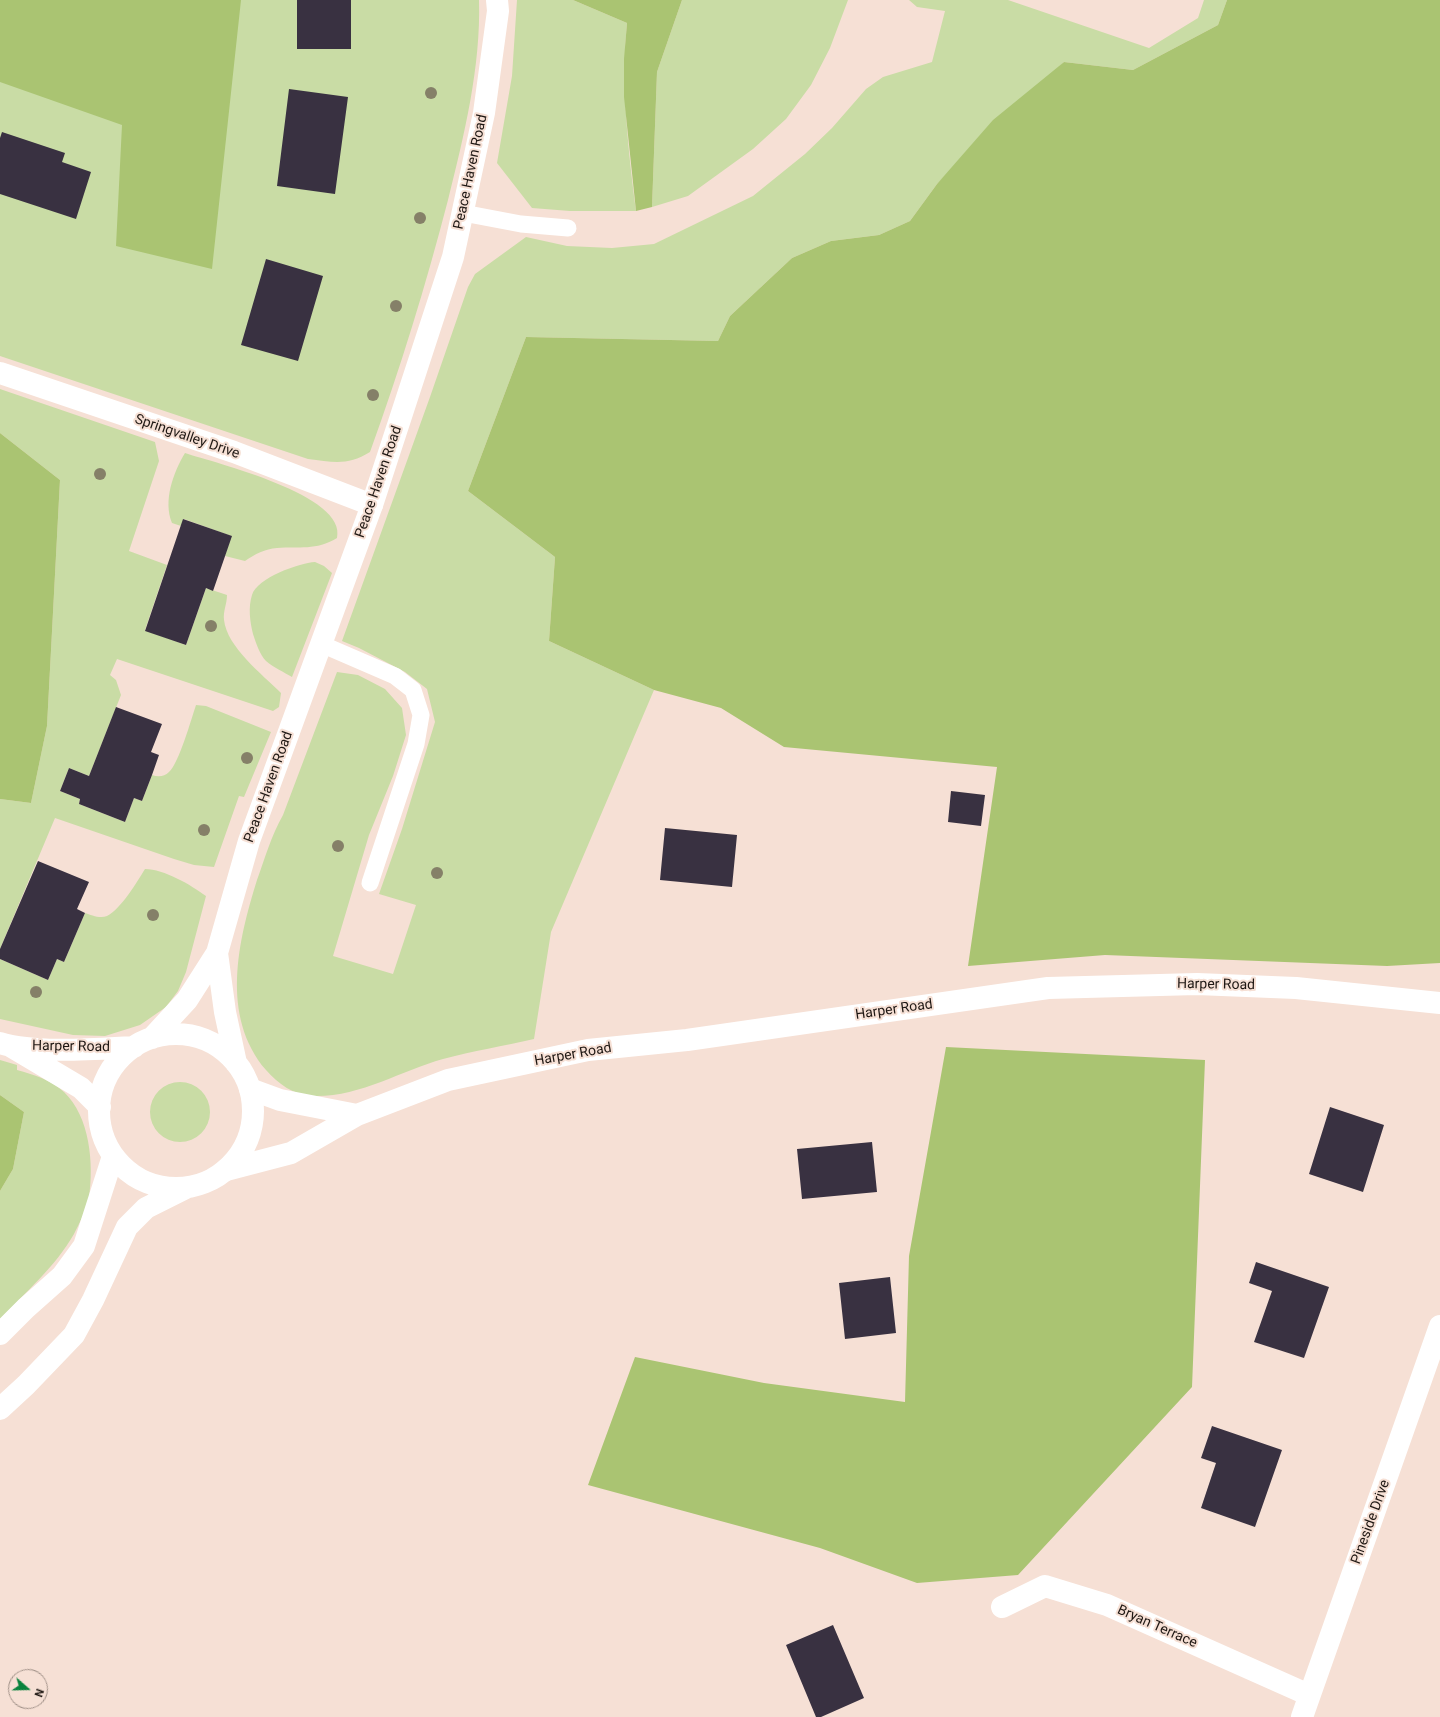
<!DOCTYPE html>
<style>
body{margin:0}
#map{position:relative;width:1440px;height:1717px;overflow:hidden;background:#f6e0d5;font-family:Roboto,sans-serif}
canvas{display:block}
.north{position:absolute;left:8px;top:1669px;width:40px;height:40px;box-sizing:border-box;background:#f6e0d5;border:1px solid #a09087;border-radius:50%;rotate:110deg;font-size:11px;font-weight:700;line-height:16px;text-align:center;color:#1e1713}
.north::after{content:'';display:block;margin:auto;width:14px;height:18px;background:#09833d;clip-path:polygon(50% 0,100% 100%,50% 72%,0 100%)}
</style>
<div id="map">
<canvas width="1440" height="1717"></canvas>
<div class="north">N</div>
</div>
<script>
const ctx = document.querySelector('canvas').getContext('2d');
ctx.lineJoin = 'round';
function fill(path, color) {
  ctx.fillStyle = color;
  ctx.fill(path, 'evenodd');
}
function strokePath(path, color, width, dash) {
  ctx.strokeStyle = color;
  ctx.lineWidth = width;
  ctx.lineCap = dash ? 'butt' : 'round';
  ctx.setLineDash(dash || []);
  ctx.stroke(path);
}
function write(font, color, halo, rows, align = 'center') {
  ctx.font = font + ' Roboto,sans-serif';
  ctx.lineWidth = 4;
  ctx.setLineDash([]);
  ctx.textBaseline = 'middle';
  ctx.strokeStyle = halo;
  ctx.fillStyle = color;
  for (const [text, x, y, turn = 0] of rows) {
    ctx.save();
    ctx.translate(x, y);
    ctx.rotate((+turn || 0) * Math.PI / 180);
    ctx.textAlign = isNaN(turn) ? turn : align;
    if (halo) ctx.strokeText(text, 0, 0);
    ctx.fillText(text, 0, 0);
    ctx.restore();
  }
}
const green = new Path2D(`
 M 0,0 L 479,0 C 481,67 464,136 448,200 C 426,285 400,369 370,452 C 348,466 333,462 308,459 L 0,356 Z
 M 517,0 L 573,0 L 627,23 C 621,86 628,148 636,211 L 570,211 L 532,208 L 497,163 L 512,76 Z
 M 682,0 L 848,0 L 830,48 L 811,85 L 786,119 L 753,149 L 688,196 L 652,207 L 657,72 Z
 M 909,0 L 1008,0 L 1149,48 L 1198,18 L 1204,0 L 1227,0 L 1218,25 L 1133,70 L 1064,62 L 937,184 L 910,221 L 879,235 L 831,241 L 792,258 L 730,316 L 718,341 L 526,337 L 468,491 L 555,557 L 549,641 L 654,690 L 551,932 L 534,1039 C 504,1046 472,1051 443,1059 C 400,1071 358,1098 312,1096 C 294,1095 278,1084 266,1070 C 220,1016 238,941 257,880 C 265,858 271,836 283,815 L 337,672 L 358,675 L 385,689 L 402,708 L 406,735 L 393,776 L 369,835 L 333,956 L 393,974 L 416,905 L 379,894 L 402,829 L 435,722 L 427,689 L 405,672 L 359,648 L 342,641 L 430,397 L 468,287 L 475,274 L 526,237 L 567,246 L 612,248 L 654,244 L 753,196 L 805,154 L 832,128 L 866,89 L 883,77 L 932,62 L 945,11 L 917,7 Z
 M 0,389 L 155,442 L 159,461 L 129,551 L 167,565 L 145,630 L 186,645 L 206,588 L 227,595 C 227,604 223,611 224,620 C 227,647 262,674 281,693 L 279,707 L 273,711 L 117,659 L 110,675 L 116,680 L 121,695 L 89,776 L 69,768 L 60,791 L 80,799 L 79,804 L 125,822 L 134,798 L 142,801 L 152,775 C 158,777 164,777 169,772 C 179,763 191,720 196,705 L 206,706 L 271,732 L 244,797 L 239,796 L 214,867 L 194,865 L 174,859 L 55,818 L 0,949 L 0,799 L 31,803 L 47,726 L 60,480 L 0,433 Z
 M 185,453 C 215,463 348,495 337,538 C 316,551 299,546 277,548 C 265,549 255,554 245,561 L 225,556 L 231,536 L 184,519 L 181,526 L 172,523 C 163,501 173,473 185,453 Z
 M 315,562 L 324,566 L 332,573 L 292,677 C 284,672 274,668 266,661 C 260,655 256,643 253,634 C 250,622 248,607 252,595 C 257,578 299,563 315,562 Z
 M 145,869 C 164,869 191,885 206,896 L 186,972 L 178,991 L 166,1007 L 140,1025 L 105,1036 L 73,1035 L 0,1019 L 0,959 L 48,980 L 57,959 L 64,962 L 85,913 C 91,915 100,919 107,916 C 121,909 137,882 145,869 Z
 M 0,1060 L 17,1065 L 17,1070 C 34,1075 50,1079 64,1092 C 90,1117 94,1163 89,1198 C 87,1209 79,1224 74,1234 C 55,1267 26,1292 0,1319 L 0,1191 L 13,1169 L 24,1112 L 0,1095 Z
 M150 1112a30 30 0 1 1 60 0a30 30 0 1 1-60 0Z`);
const forest = new Path2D(`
 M 0,0 L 241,0 L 212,269 L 116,246 L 122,125 L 0,82 Z
 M 573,0 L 682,0 L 657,72 L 652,207 L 636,211 L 624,97 L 624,59 L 627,23 Z
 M 1227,0 L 1440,0 L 1440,963 L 1387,966 L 1105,955 L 968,966 L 997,767 L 784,747 L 721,708 L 654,690 L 549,641 L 555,557 L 468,491 L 526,337 L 718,341 L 730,316 L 792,258 L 831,241 L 879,235 L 910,221 L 937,184 L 993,120 L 1064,62 L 1133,70 L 1218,25 Z
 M 0,433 L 60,480 L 47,726 L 31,803 L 0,799 Z
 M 946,1047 L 1205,1060 L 1192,1387 L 1018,1575 L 917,1583 L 820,1548 L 588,1485 L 635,1357 L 764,1383 L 905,1402 L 909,1256 Z
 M 0,1095 L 24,1112 L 13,1169 L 0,1191 Z`);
const building = new Path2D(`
 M 297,0 L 351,0 L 351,49 L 297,49 Z
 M 289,89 L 348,97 L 335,194 L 277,186 Z
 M 2,132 L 65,153 L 62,162 L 91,172 L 76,219 L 0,194 L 0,138 Z
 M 266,259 L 323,276 L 298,361 L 241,345 Z
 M 183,519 L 232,536 L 213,591 L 206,588 L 186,645 L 145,631 Z
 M 116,707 L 162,724 L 151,752 L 159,755 L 152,775 L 142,801 L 134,798 L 125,822 L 79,804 L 80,799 L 60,791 L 69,768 L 89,776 Z
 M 951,791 L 985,795 L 981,826 L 948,822 Z
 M 665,828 L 737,835 L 732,887 L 660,880 Z
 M 38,861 L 89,882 L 77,909 L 85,913 L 64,962 L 57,959 L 48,980 L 0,959 L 0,949 Z
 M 1330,1107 L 1384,1125 L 1363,1192 L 1309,1174 Z
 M 872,1142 L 877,1192 L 802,1199 L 797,1149 Z
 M 1256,1262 L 1329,1287 L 1304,1358 L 1254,1342 L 1272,1291 L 1249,1283 Z
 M 890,1277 L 896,1333 L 845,1339 L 839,1283 Z
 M 1212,1426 L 1282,1450 L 1255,1527 L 1201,1508 L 1216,1463 L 1201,1458 Z
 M 833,1625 L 864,1698 L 821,1717 L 816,1717 L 786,1645 Z`);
const service = new Path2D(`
 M 463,213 L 521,224 L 568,228
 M 321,644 L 395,676 L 413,690 L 421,715 L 416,744 L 370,883`);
const minor = new Path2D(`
 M 0,373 L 234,452 L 372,505
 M 1002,1607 L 1045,1586 L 1107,1605 L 1309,1695
 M 1302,1717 L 1440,1326`);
const tertiary = new Path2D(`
 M 250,1089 L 280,1100 L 357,1115
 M 226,1170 L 291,1153 L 357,1115 L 448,1080 L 588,1050 L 687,1040 L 1048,988 L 1197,984 L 1296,988 L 1440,1003`);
const secondary = new Path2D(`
 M 217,953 L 225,1012 L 236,1063
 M99 1111a77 77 0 1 1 154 0a77 77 0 1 1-154 0Z
 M 152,1038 L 187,1000 L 217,953 L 249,841 L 372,505 L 453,257 L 484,113 L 498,11 L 497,0
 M 0,1043 C 37,1054 95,1049 134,1047
 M 12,1047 L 81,1088 L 100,1107
 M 0,1334 L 26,1308 L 62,1276 L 84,1246 L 113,1156
 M 0,1409 L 26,1385 L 74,1335 L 93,1300 L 127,1227 L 146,1208 L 184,1189`);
const trees = [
 [431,93],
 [420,218],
 [396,306],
 [373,395],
 [100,474],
 [211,626],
 [247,758],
 [204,830],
 [338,846],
 [437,873],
 [153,915],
 [36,992]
];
const streetNames = [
 ["Peace Haven Road",471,172,-78],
 ["Springvalley Drive",187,437,19],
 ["Peace Haven Road",379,482,-71],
 ["Peace Haven Road",269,787,-70],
 ["Harper Road",1216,985,1],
 ["Harper Road",894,1010,-8],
 ["Harper Road",71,1047,1],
 ["Harper Road",573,1055,-10],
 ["Pineside Drive",1371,1522,-70],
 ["Bryan Terrace",1157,1627,24]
];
fill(green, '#c9dca5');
fill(forest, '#aac472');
fill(building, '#393141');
strokePath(service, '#fff', 17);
strokePath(minor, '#fff', 22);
strokePath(tertiary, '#fff', 22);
strokePath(secondary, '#fff', 22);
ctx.fillStyle = '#858068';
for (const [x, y] of trees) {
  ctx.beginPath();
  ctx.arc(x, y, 6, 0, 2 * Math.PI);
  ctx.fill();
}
write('14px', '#1e1713', '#f6e0d5', streetNames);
</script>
